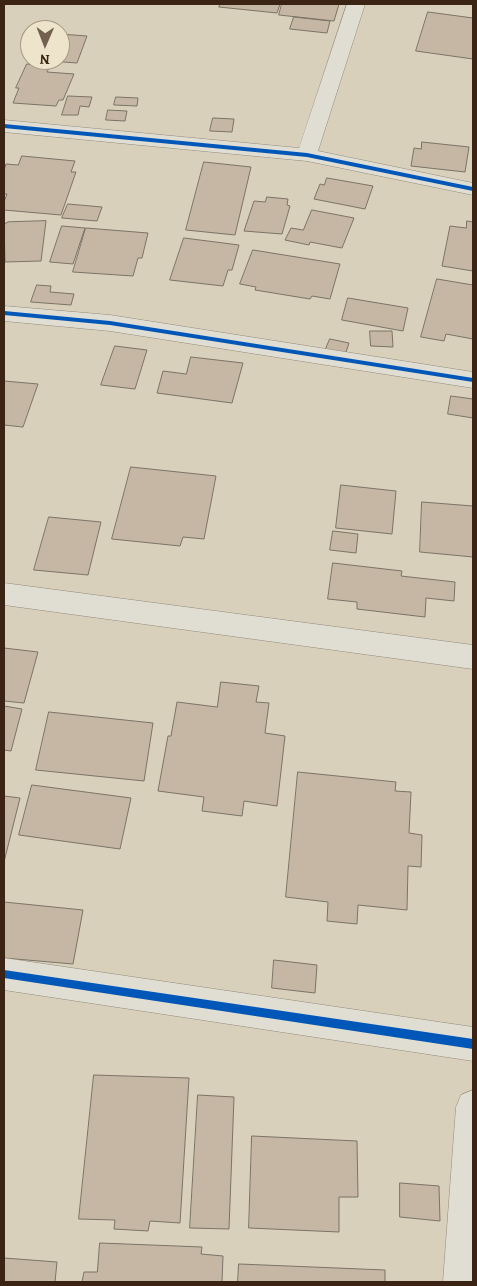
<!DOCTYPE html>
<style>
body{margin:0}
#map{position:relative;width:477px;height:1286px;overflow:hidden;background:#d8d0bb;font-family:Alegreya,serif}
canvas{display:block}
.frame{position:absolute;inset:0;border:5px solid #3c2414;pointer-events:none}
.north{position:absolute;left:20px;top:20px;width:50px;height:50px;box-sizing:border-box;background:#ede4cb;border:1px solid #a69782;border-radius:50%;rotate:181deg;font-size:14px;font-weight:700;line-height:20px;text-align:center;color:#3c2414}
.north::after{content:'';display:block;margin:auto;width:18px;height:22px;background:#73604e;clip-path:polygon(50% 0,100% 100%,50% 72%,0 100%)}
</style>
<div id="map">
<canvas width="477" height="1286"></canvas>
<div class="frame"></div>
<div class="north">N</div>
</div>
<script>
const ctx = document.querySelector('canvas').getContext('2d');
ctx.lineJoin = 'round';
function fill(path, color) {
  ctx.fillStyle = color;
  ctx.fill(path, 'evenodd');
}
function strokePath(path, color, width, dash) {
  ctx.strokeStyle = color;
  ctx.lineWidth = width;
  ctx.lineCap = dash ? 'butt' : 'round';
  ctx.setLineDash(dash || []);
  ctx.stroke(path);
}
const building = new Path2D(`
 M 221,4 L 280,4 L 277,13 L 219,7 Z
 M 282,4 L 339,4 L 334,21 L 279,15 Z
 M 428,12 L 473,18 L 473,59 L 416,51 Z
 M 294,17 L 330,21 L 327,33 L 290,29 Z
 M 60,34 L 87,36 L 77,63 L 37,60 L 60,60 Z
 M 27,64 L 50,66 L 47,72 L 74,74 L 63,100 L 59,100 L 56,106 L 13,103 L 19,88 L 16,88 Z
 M 68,96 L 92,97 L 89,107 L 80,106 L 78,115 L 62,115 Z
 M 116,97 L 138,98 L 137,106 L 114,105 Z
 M 108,110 L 127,111 L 125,121 L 106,120 Z
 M 213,118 L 234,119 L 232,132 L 210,131 Z
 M 422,142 L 469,147 L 465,172 L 411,166 L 414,148 L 421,149 Z
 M 22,156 L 75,161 L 71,172 L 76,172 L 61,215 L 4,210 L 4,202 L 7,194 L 4,194 L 4,170 L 6,164 L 18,165 Z
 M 204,162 L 251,167 L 235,235 L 186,230 Z
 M 327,178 L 373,186 L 365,209 L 314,199 L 320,184 L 324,185 Z
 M 267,197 L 288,199 L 287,205 L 290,206 L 282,234 L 244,231 L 254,201 L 265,202 Z
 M 68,204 L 102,207 L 97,221 L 62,218 Z
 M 312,210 L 354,218 L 342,248 L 310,242 L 309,245 L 285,240 L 291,228 L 303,230 Z
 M 46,221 L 41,261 L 5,262 L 4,224 L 8,222 Z
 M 467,221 L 473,222 L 473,271 L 442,266 L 450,226 L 466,228 Z
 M 62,226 L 85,228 L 73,264 L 50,262 Z
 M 86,228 L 148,233 L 142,258 L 138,258 L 133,276 L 73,272 Z
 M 184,238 L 239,245 L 232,270 L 228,270 L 223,286 L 170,280 Z
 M 253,250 L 340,264 L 330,299 L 312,296 L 310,299 L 255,290 L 256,287 L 240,284 Z
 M 437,279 L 473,285 L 473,339 L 446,334 L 444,341 L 421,337 Z
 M 37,285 L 51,286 L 50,292 L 74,294 L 71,305 L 31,302 Z
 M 348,298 L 408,308 L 403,331 L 342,320 Z
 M 370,331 L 392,331 L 393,347 L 371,346 Z
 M 330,339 L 349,343 L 345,355 L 325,351 Z
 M 115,346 L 147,350 L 135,389 L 101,385 Z
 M 191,357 L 243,363 L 232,403 L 157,393 L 163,371 L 186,374 Z
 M 4,381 L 38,384 L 23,427 L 4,425 Z
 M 451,396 L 473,399 L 473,418 L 448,414 Z
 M 131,467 L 216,476 L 204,539 L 183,537 L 180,546 L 112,539 Z
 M 341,485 L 396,491 L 392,534 L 336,528 Z
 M 422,502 L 473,506 L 473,557 L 420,552 Z
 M 49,517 L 101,522 L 88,575 L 34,570 Z
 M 333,531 L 358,534 L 356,553 L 330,550 Z
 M 333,563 L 402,571 L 401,576 L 455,582 L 454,601 L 426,598 L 425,617 L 357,609 L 357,602 L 328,599 Z
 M 4,648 L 38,652 L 24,703 L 4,701 Z
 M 221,682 L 259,686 L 256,702 L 269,703 L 265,733 L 285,736 L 277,806 L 244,801 L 242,816 L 202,811 L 204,797 L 158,791 L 168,736 L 171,736 L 177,702 L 217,707 Z
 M 4,706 L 22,709 L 11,751 L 4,750 Z
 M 49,712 L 153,723 L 144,781 L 36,770 Z
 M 298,772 L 396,782 L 395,791 L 411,792 L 409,833 L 422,835 L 421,867 L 408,866 L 407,910 L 358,905 L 357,924 L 327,921 L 328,902 L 286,897 Z
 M 32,785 L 131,798 L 120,849 L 19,835 Z
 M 4,796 L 20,798 L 4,862 Z
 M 4,902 L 83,910 L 73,964 L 4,958 Z
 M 274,960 L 317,965 L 315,993 L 272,988 Z
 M 94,1075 L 189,1078 L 180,1223 L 150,1221 L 148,1231 L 114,1229 L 115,1220 L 79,1219 Z
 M 198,1095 L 234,1097 L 229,1229 L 190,1228 Z
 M 252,1136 L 357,1141 L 358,1197 L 339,1197 L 339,1232 L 249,1228 Z
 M 400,1183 L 439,1186 L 440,1221 L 400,1217 Z
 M 100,1243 L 202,1247 L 201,1254 L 223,1256 L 222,1282 L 82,1282 L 84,1272 L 97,1272 Z
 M 4,1258 L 57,1262 L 55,1282 L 4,1282 Z
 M 239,1264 L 385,1270 L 385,1282 L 238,1282 Z`);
const minor = new Path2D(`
 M 347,4 L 365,4 L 318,151 L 473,183 L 473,195 L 307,161 L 4,132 L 4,120 L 299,148 Z
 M 4,306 L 110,315 L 473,372 L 473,388 L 110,331 L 4,321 Z
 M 4,583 L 473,645 L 473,669 L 4,605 Z
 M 4,958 L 473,1027 L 473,1061 L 4,990 Z
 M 473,1090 L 473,1282 L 443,1282 L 456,1107 L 461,1095 Z`);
const cycleway = new Path2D(`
 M 4,124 L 307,153 L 473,187 L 473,191 L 307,157 L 4,128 Z
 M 4,311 L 110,321 L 473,378 L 473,382 L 110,325 L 4,315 Z
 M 4,970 L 473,1039 L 473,1049 L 4,978 Z`);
fill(building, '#c6b7a4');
strokePath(building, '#7b7366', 1);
strokePath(minor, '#928a7c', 1);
fill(minor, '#e0ddd2');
fill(cycleway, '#0057b8');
</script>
